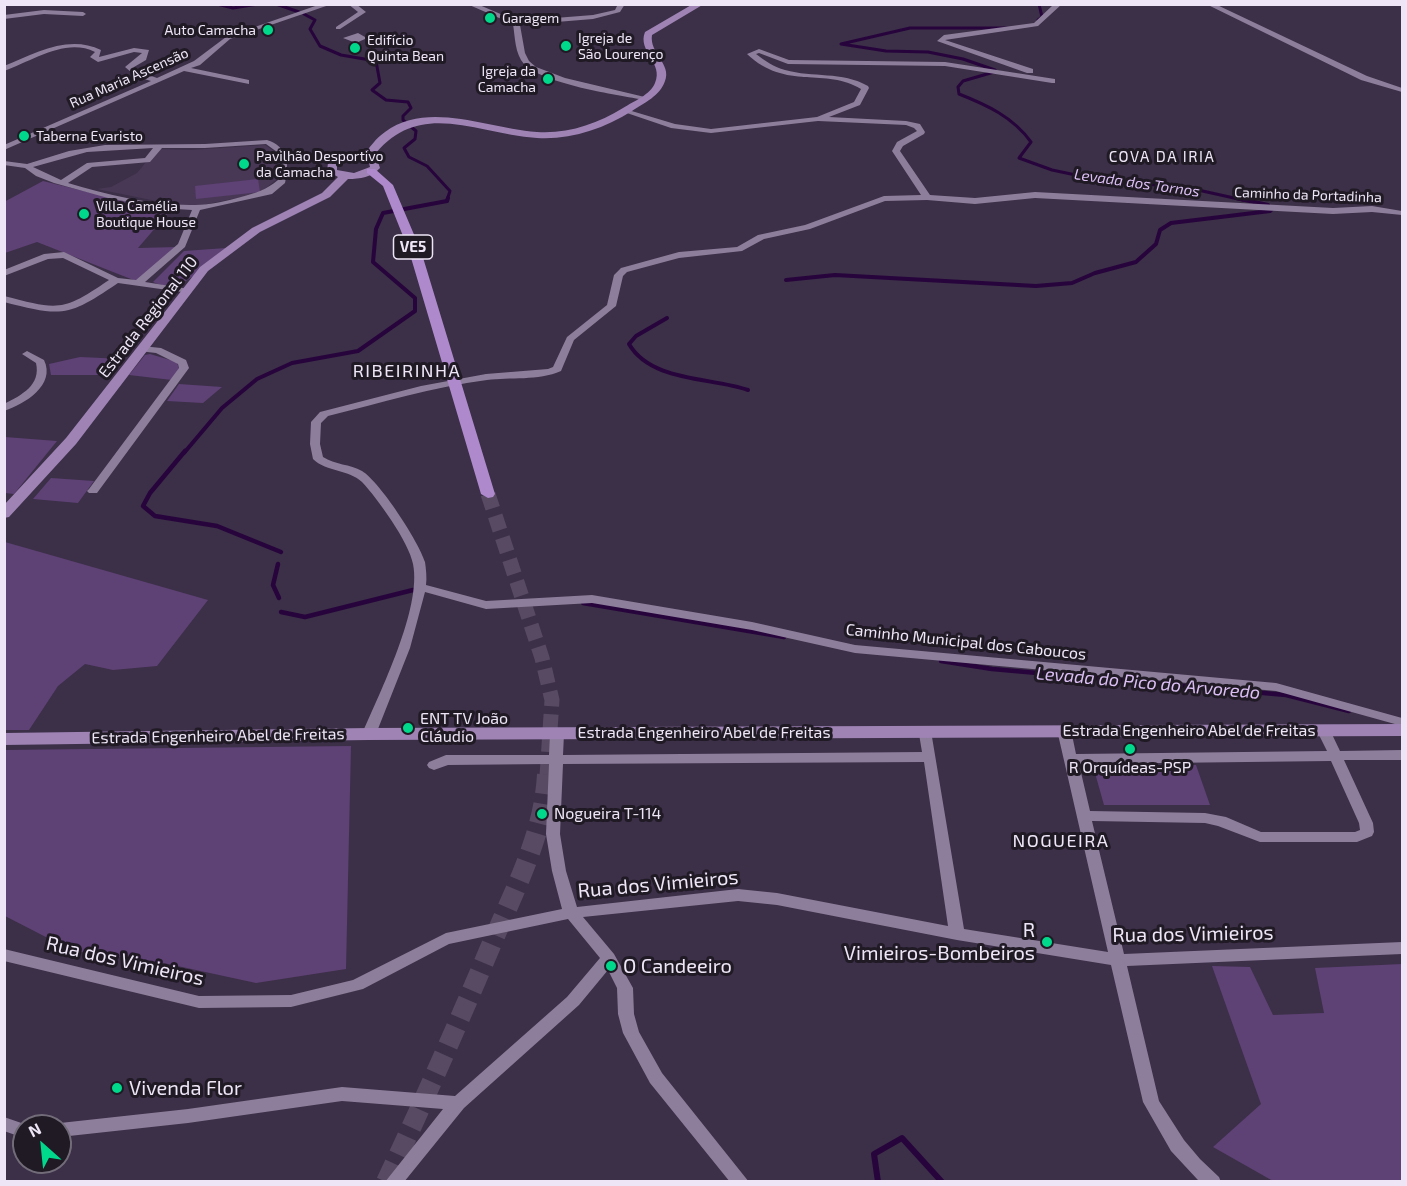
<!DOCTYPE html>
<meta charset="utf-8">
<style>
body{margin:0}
#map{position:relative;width:1407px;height:1186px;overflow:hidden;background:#3c2f48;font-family:"Exo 2",sans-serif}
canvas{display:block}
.frame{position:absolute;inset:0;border:6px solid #eee6f6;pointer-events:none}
.north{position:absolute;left:12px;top:1114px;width:60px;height:60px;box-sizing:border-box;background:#201a25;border:2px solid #726c79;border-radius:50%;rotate:333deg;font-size:16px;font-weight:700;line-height:24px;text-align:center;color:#eee6f6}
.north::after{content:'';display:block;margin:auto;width:21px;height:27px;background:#00d98c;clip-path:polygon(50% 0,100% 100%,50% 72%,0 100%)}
</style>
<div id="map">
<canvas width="1407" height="1186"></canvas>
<div class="frame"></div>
<div class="north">N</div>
</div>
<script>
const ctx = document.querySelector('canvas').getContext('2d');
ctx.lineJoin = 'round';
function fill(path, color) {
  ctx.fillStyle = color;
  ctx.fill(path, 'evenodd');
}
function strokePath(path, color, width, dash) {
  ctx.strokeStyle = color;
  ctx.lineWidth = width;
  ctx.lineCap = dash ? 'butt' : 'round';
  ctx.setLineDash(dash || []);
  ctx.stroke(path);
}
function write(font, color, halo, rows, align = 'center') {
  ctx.font = font + ' "Exo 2",sans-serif';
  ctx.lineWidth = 6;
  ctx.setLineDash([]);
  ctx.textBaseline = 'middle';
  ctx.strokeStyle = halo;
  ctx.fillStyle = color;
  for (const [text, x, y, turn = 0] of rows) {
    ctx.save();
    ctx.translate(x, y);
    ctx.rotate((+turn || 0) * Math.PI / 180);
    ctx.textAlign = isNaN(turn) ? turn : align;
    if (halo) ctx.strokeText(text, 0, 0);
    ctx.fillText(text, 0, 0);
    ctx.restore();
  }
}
const built = new Path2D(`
 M 265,145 L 274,151 L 276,180 L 258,194 L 202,205 L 176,205 L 97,189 L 111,187 L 137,173 L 157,149 L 191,150 Z`);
const green = new Path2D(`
 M 258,179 L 260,192 L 196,199 L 195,186 Z
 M 43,181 L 169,212 L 138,248 L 178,247 L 136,281 L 37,242 L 5,253 L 4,202 Z
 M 226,248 C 205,263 184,297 153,282 L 184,251 Z
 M 150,354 L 177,362 L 179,369 L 172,380 L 129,375 L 145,355 Z
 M 80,357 L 124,359 L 111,375 L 51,375 L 49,364 Z
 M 179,384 L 222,387 L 203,403 L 167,401 Z
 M 5,437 L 57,441 L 14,494 L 5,493 Z
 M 51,478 L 94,481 L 78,503 L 33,499 Z
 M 5,542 L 208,600 L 157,666 L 113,670 L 85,664 L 58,686 L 29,730 L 5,730 Z
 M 351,746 L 346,969 L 256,983 L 159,962 L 73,951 L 5,916 L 5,750 Z
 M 1196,765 L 1210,805 L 1104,805 L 1093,766 Z
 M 1402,964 L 1402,1181 L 1273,1181 L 1213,1147 L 1261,1104 L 1212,966 L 1250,967 L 1273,1015 L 1324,1013 L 1315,968 Z`);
const streamFar3 = new Path2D(`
 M 217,4 L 233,8 L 258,4
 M 276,4 L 299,12
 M 304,14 L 315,20 L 310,29 L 320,46 L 341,55 L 376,61 L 380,83 L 372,90 L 386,100 L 408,102 L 411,108 L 403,116 L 403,120 L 416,131 L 415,139 L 404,148 L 409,157 L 427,166 L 450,191 L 447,200
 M 1038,20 L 1042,17 L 1039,4
 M 995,70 L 963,59 L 928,52 L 886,51 L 841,44 L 910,28 L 1007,28
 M 994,72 L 963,81 L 958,87 L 959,94 C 987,105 1013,117 1031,142 L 1019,158 L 1052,170 L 1114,183 L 1180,186 L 1243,200`);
const streamFar2 = new Path2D(`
 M 1236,198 L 1268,205
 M 1137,261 L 1156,244 L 1160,230 L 1171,223 L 1270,211 L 1273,208
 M 786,280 L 835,275 L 1036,286 L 1072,283 L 1095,273 L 1136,262
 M 667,318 L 636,336 L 629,344 C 651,382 711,377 748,390
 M 184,453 L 222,408 L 257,379 L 292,363 L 358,351 L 415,311 L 415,298 L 373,262 L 376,229 L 383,213 L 447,201 L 448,198`);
const streamFar1 = new Path2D(`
 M 185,451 L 150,493 L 143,506 L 155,516 L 217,526 L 281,552
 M 278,564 L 273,585 L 279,598
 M 583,603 L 784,637
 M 281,612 L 305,617 L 413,590
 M 941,661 L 992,669 L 1286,695 L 1349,711`);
const stream = new Path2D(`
 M 878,1182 L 874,1154 L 902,1138 L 942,1182`);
const primaryTunnelFar1 = new Path2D(`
 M 488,494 L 542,658 L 552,700 L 547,776`);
const primaryTunnel = new Path2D(`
 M 386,1182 C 423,1103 458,1024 492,943 C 515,889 544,834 547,774`);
const minor = new Path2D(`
 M 321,4 L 332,4 L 230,39 L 200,65 L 191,68 L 249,80 L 249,84 L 184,71 L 4,150 L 4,145 L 151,81 L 137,77 L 125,67 L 142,53 L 134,52 L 98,62 L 90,57 L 95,52 C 66,37 32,61 4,71 L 4,66 C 35,53 69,34 101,50 L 99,57 L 134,48 L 149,50 L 146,60 L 134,67 L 143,73 L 157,78 L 194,61 L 226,37 Z
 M 348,4 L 356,4 L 366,12 L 340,29 L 336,29 L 336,27 L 358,12 Z
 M 467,4 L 477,4 L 517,21 L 593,15 L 615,10 L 618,4 L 625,4 L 620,12 L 593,19 L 520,25 L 525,53 L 529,61 L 536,67 L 565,78 L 649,98 L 645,100 C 617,95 543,84 524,64 C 515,54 515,37 513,24 Z
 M 1062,4 L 1038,26 L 945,40 L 1033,69 L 1033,73 L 1027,73 L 937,41 L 944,35 L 1034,23 L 1053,5 Z
 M 1206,4 L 1215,4 L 1367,76 L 1402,88 L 1402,92 L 1361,80 Z
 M 44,10 L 83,12 L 86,14 L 83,16 L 44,14 L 4,19 L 4,15 Z
 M 358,33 L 365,37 L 365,39 L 356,43 L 343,38 Z
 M 759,49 L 789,60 L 945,62 L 1055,79 L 1055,83 L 1052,83 L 945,66 L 788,64 L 759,53 L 756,54 C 765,61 774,67 785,70 C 813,78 842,71 868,86 L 869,88 L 860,105 L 829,117 L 906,121 L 920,124 L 925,132 L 924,134 L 903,146 L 900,151 L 930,195 L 975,198 L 1035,192 L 1333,208 L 1372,206 L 1402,211 L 1402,215 L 1372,212 L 1333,214 L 1035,198 L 975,204 L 927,200 L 885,201 L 810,229 L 764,239 L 742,251 L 679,258 L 627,272 L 623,276 L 616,306 L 574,340 L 561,371 C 538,381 510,377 487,380 C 433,387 380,403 328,416 L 321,423 L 320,444 L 323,457 C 335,465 350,464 362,471 C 380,482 419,542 425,562 C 426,569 427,578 426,585 L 486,601 L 592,595 L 752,622 L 855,645 L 1276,683 L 1402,718 L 1402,726 L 1276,691 L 855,653 L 752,630 L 592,603 L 486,609 L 425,592 L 410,648 L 376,734 L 374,737 L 364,737 L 362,734 C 380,692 422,608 413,564 C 409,542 377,498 362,482 C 348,469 326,472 313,459 L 310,444 L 311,422 L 320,412 L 421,386 L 486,374 L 548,369 L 553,367 L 567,337 L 607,305 L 614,275 L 621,268 L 679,252 L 737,247 L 758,235 L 805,225 L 884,196 L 921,195 L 892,151 L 897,142 L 917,131 L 914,128 L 906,125 L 818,121 L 711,133 L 671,128 L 621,111 L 625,109 L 675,124 L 711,129 L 817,117 L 854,102 L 861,89 C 826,67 786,91 747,54 Z
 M 267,140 C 287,146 290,164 285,183 L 272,194 L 200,210 L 185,247 L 145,282 L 189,289 L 189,293 L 118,283 C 68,317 63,317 4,302 L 4,296 C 59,310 62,312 109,280 L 63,258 L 48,259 L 4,276 L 4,270 L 44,254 L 64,252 L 118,278 L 136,280 L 178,244 L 192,210 L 160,208 L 108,198 L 54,183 L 36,176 L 25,168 L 4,165 L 4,161 L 27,164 L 69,151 L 105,145 L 205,144 ZM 266,144 L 277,152 L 279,162 L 278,180 C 266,190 256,193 241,197 C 226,201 211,205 195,205 C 153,206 108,195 68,183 L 92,167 L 150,162 L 162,148 L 205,148 ZM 153,148 L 145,158 L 87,163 L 61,180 L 33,167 L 87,152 Z
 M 142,346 L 161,348 L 186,360 L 189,368 L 97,493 L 89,493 L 87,491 L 89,489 L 179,368 L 178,364 L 156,353 L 139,351 L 139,347 Z
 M 27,351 L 44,360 C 56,385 25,404 4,411 L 4,404 C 22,395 41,385 36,363 L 22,354 Z
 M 1064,725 L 1069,727 L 1071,730 L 1076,754 L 1327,751 L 1317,731 L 1319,728 L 1329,728 L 1340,751 L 1402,750 L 1402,760 L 1344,760 L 1373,823 L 1374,832 L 1372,836 L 1357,842 L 1260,842 L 1218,826 L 1205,823 L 1092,821 L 1124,954 L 1402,942 L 1402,954 L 1127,966 L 1159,1101 L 1184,1140 L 1200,1159 L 1219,1177 L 1221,1182 L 1200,1182 L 1197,1179 L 1171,1151 L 1143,1102 L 1111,965 L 957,940 L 777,905 L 738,901 L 583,917 L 614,954 L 633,988 L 634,1014 L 639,1032 L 662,1073 L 749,1182 L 730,1182 L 650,1083 L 623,1033 L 618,1014 L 617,988 L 608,970 L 579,1005 L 464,1108 L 404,1182 L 385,1182 L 443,1109 L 342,1101 L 188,1123 L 60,1137 L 60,1126 L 53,1126 L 60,1123 L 188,1109 L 342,1087 L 455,1096 L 567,997 L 600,958 L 568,919 L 449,944 L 363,989 L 291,1007 L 199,1008 L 4,961 L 4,949 L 199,996 L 291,995 L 353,980 L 446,933 L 562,909 L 552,871 L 546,834 L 549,764 L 448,765 L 434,770 L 429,768 L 427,765 L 429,762 L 446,755 L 549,755 L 550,734 L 552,731 L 562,731 L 564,734 L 563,755 L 922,752 L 919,734 L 921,731 L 931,731 L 964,929 L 1108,952 L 1057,730 L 1059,727 ZM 1331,761 L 1359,823 L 1360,830 L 1355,832 L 1261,832 L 1226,817 L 1205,813 L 1090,811 L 1079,764 ZM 924,762 L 948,926 L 777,893 L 738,889 L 577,907 L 566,871 L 560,834 L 563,764 Z
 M 4,1117 L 30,1126 L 24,1126 L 24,1138 L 4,1131 Z`);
const secondary = new Path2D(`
 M 693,4 L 704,4 L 652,35 C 649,53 672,64 665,81 C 660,96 644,103 632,111 C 603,129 571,140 537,138 C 475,134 418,97 372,158 L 377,159 L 380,168 C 372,177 360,179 348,179 L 330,197 L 260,232 L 208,271 L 76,444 L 9,517 L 4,518 L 4,505 L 66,438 L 200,267 L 252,228 L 322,193 L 338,177 L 327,171 L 328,163 L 341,157 L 363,156 C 370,147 376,138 385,132 C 429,100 488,129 537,132 C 568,134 597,124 623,108 C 634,101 650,95 655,83 C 664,63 637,51 645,32 ZM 360,161 L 369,163 L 370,167 L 354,173 L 337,170 L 337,166 L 343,163 Z
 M 1402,724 L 1402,736 L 369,740 L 4,745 L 4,733 L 369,728 Z`);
const primary = new Path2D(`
 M 367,169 L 375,169 L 393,185 L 421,251 L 495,494 L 493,497 L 488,498 L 481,494 L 409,251 L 383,186 L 367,173 Z`);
const markers = [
 [490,18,6,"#00d98c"],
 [268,30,6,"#00d98c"],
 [566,46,6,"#00d98c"],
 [355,48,6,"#00d98c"],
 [548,79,6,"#00d98c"],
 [24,136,6,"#00d98c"],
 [244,164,6,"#00d98c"],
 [84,214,6,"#00d98c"],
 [408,728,6,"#00d98c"],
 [1130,749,6,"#00d98c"],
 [542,814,6,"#00d98c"],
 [1047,942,6,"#00d98c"],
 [611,966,6,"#00d98c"],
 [117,1088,6,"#00d98c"]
];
const farPoinames = [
 ["Garagem",502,18],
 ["Auto Camacha",256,30,"right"],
 ["Igreja de",578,38],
 ["São Lourenço",578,54],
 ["Edifício",367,40],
 ["Quinta Bean",367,56],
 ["Igreja da",536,71,"right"],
 ["Camacha",536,87,"right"],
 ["Taberna Evaristo",36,136],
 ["Pavilhão Desportivo",256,156],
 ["da Camacha",256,172],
 ["Villa Camélia",96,206],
 ["Boutique House",96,222]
];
const farStreetnames = [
 ["Rua Maria Ascensão",129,78,-24],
 ["Caminho da Portadinha",1308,195,2]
];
const farNeighbourhoodnames = [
 ["COVA DA IRIA",1162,157]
];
const farWaternames = [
 ["Levada dos Tornos",1137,183,8]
];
const shields = [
 [413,247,39]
];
const shieldNames = [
 ["VE5",413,247]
];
const streetNames = [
 ["Estrada Regional 110",148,317,-52],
 ["Caminho Municipal dos Caboucos",966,642,6],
 ["Estrada Engenheiro Abel de Freitas",1189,731],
 ["Estrada Engenheiro Abel de Freitas",704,733],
 ["Estrada Engenheiro Abel de Freitas",218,736,-1]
];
const poiNames = [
 ["ENT TV João",420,719],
 ["Cláudio",420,737],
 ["R Orquídeas-PSP",1130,768,"center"],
 ["Nogueira T-114",554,814]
];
const neighbourhoodNames = [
 ["RIBEIRINHA",407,371],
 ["NOGUEIRA",1061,841]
];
const waterNames = [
 ["Levada do Pico do Arvoredo",1148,683,5]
];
const nearStreetnames = [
 ["Rua dos Vimieiros",658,884,-5],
 ["Rua dos Vimieiros",1193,934,-1],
 ["Rua dos Vimieiros",125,961,13]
];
const nearPoinames = [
 ["R",1035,930,"right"],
 ["Vimieiros-Bombeiros",1035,953,"right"],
 ["O Candeeiro",623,966],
 ["Vivenda Flor",129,1088]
];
fill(built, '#483856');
fill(green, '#5e4175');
strokePath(streamFar3, '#27043c', 3);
strokePath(streamFar2, '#27043c', 4);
strokePath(streamFar1, '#27043c', 4.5);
strokePath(stream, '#27043c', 6);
strokePath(primaryTunnelFar1, '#574a62', 15, [15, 8]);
strokePath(primaryTunnel, '#574a62', 20, [20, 10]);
fill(minor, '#8d7e9b');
fill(secondary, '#9e83b4');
fill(primary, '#ae89cc');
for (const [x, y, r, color] of markers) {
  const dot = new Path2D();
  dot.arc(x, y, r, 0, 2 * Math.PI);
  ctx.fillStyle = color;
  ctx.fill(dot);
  strokePath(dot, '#201a25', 2);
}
write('14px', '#eee6f6', '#201a25', farPoinames, 'left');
write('14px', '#eee6f6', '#201a25', farStreetnames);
ctx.letterSpacing = '1.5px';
write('15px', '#eee6f6', '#201a25', farNeighbourhoodnames);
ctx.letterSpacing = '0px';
write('italic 15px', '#dbbff4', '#201a25', farWaternames);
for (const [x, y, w] of shields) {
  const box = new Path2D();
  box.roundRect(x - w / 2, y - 12, w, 24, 4.5);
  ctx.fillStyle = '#201a25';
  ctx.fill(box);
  strokePath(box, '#eee6f6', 1.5);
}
write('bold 15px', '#eee6f6', null, shieldNames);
write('16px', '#eee6f6', '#201a25', streetNames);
write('16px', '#eee6f6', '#201a25', poiNames, 'left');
ctx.letterSpacing = '1.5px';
write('18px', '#eee6f6', '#201a25', neighbourhoodNames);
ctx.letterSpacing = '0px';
write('italic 18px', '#dbbff4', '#201a25', waterNames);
write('20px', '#eee6f6', '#201a25', nearStreetnames);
write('20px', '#eee6f6', '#201a25', nearPoinames, 'left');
</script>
